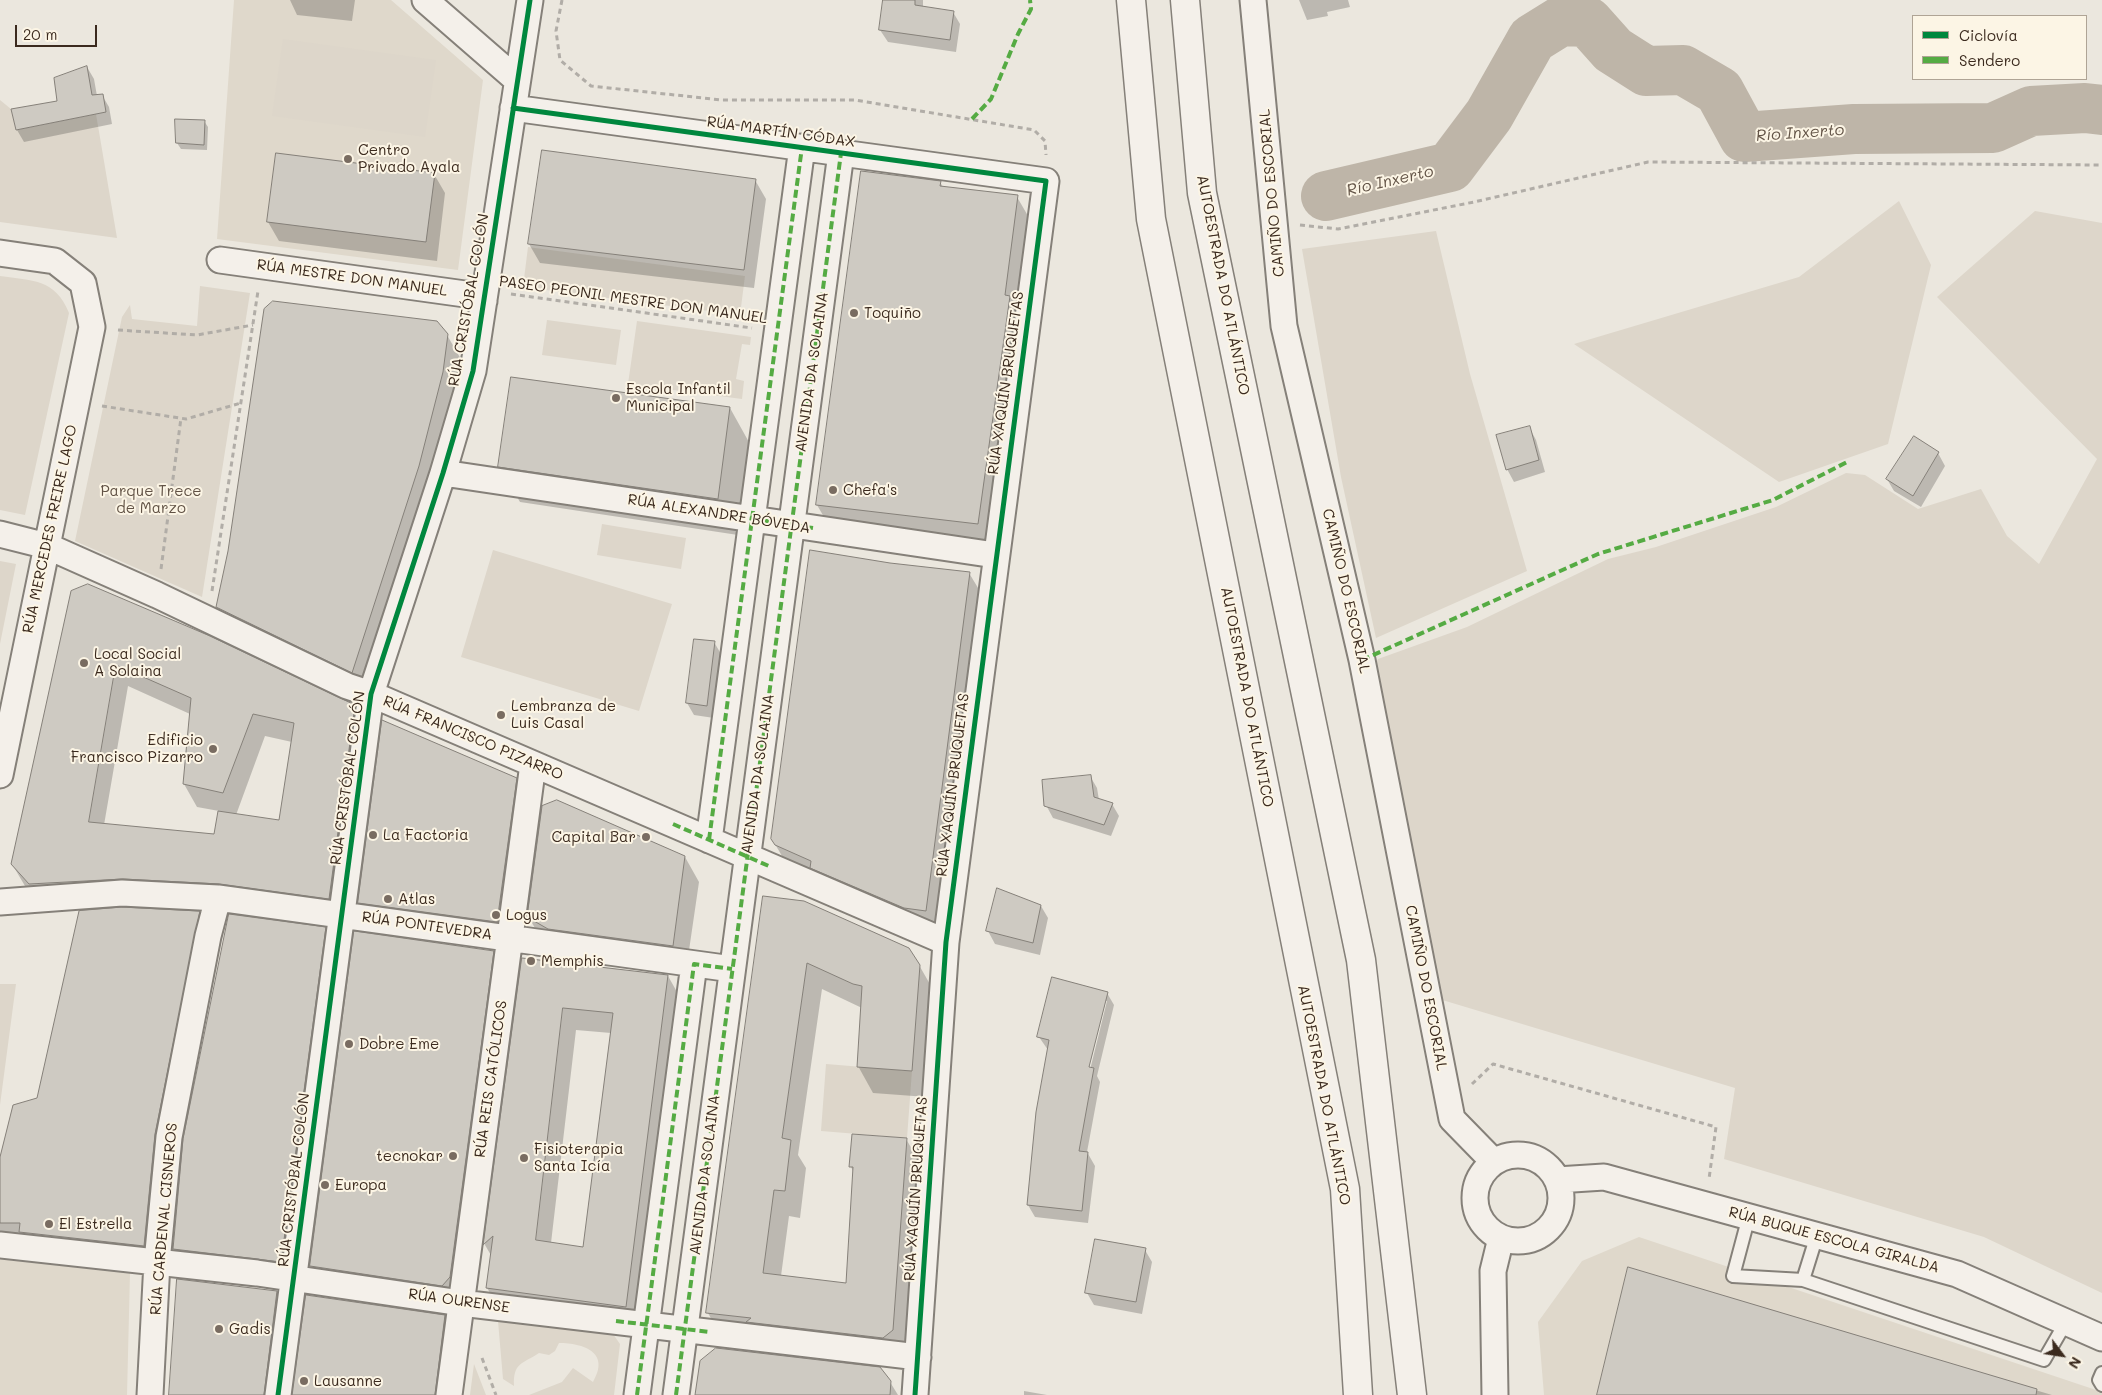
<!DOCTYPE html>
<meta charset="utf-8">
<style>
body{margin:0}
#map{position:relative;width:2102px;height:1395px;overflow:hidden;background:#ebe7de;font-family:Mali,sans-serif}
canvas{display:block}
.legend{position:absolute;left:1912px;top:15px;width:175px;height:65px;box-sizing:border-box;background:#fcf5e5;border:1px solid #afa495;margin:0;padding:6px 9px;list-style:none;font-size:15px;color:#3b2a1e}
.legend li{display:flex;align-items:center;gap:10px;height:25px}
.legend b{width:25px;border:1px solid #afa495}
.north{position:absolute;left:2037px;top:1330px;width:50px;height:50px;-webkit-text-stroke:4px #fcf5e5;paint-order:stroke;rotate:121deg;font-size:14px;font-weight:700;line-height:20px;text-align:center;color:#3b2a1e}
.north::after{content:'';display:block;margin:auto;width:18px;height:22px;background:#3b2a1e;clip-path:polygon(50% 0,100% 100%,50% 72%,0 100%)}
.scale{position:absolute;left:15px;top:25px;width:82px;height:22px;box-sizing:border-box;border:2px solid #3b2a1e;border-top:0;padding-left:6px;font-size:15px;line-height:18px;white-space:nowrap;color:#3b2a1e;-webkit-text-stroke:4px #fcf5e5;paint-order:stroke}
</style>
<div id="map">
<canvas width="2102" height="1395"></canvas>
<ul class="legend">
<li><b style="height:6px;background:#00873e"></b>Ciclovía</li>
<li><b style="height:6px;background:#55ab43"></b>Sendero</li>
</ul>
<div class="north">N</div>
<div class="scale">20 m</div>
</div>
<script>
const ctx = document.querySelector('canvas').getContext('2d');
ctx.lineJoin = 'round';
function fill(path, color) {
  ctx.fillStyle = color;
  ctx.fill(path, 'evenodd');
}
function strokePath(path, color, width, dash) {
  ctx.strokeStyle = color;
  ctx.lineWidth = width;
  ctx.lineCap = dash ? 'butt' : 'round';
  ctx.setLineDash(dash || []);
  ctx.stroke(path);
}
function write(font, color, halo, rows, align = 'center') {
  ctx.font = font + ' Mali,sans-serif';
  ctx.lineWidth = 4;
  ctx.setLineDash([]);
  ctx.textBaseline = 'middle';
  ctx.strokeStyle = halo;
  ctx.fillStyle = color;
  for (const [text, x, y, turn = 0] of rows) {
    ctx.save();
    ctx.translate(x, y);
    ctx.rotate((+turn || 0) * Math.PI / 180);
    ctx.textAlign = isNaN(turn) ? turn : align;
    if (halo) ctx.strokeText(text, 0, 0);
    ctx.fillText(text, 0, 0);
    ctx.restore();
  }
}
const built = new Path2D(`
 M 234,0 L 391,0 L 483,80 L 458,270 L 217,239 Z
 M 1639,1237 L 2102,1392 L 2102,1395 L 1544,1395 L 1538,1322 L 1582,1261 Z
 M 0,1259 L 130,1273 L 127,1395 L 0,1395 Z`);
const green = new Path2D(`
 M 283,39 L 436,60 L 425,137 L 272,116 Z
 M 0,100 L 11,109 L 16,130 L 96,114 L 117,238 L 0,222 Z
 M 1899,201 L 1931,265 L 1888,444 L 1779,482 L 1574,344 L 1799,277 Z
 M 2035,211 L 2102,223 L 2102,1293 L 1984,1237 L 1724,1159 L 1735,1088 L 1439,999 L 1373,669 L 1378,659 L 1467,627 L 1608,559 L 1656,547 L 1776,507 L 1846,473 L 1865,475 L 1918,509 L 1981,489 L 2007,536 L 2039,564 L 2097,459 L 1937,297 Z
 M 1436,231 L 1470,374 L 1527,571 L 1376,638 L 1341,477 L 1302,249 Z
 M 528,247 L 745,276 L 740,315 L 523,287 Z
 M 0,276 C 32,281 55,278 69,313 L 25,515 L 0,510 Z
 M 200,286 L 250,293 L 202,597 L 75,541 L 122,317 L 130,305 L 132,319 L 197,326 Z
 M 547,320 L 621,330 L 616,365 L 542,355 Z
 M 637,321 L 751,337 L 750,345 L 742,344 L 736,379 L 744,381 L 742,399 L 628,384 Z
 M 602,524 L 686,538 L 681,569 L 597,555 Z
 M 493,550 L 672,604 L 639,711 L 461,657 Z
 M 0,561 L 16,564 L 0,644 Z
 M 0,984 L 16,984 L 0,1105 Z
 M 826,1064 L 912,1071 L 907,1138 L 821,1131 Z
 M 498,1321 L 613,1334 L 620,1344 L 614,1395 L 529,1395 L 562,1382 L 573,1368 L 593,1382 C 611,1352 583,1343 559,1343 L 555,1351 L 549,1355 L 539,1353 C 522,1364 513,1363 514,1386 L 503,1379 Z
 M 474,1364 L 486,1395 L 470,1395 Z`);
const shadow = new Path2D(`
 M 290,0 L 355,0 L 352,21 L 297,15 Z
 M 885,0 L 923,0 L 923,7 L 953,12 L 960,24 L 956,52 L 888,42 L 880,30 Z
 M 1299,0 L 1348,0 L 1350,7 L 1327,12 L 1328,16 L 1307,20 Z
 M 87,67 L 94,79 L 97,96 L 102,95 L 109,107 L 112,124 L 24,142 L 17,130 L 12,110 L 58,102 Z
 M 204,121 L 208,127 L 207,150 L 181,149 L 177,143 Z
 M 434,174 L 445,193 L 437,261 L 279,241 L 268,222 Z
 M 755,180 L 766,199 L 754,288 L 540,263 L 529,244 Z
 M 940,182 L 943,187 L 1017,197 L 1038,233 L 998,560 L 838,541 L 817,505 Z
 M 447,335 L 466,368 L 370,704 L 236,639 L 217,607 Z
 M 730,408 L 750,444 L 738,535 L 520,502 L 499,466 Z
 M 1529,427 L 1536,440 L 1545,472 L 1514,482 L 1507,469 Z
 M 1938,453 L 1945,466 L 1921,507 L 1894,491 L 1887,479 Z
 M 890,564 L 969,573 L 989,606 L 945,944 L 792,873 L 772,839 Z
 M 72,592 L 354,706 L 367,728 L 342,921 L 136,901 L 43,906 L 25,886 L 12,864 ZM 128,686 L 190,714 L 184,784 L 197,807 L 219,811 L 215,835 L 104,825 ZM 265,736 L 292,742 L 280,821 L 236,815 Z
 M 714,642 L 721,654 L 714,718 L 694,715 L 687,703 Z
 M 1090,776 L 1097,788 L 1099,800 L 1112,804 L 1119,816 L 1111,836 L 1053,818 L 1046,805 Z
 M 516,779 L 527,798 L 508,941 L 370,921 L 359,903 Z
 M 685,857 L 699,882 L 686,971 L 543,942 L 528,916 Z
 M 764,898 L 919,965 L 935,993 L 927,1097 L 873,1093 L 858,1066 L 862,1008 L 822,989 L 798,1155 L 806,1168 L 800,1218 L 789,1216 L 781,1276 L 847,1284 L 854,1173 L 851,1167 L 906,1139 L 922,1166 L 907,1357 L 723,1340 L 708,1313 Z
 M 1041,906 L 1048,918 L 1040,955 L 995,944 L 988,931 Z
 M 199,913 L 209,931 L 154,1264 L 0,1241 L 0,1162 L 38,1099 Z
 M 325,929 L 338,951 L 293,1284 L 187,1271 L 174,1249 Z
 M 493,952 L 502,968 L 459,1294 L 320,1283 L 311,1266 Z
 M 523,959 L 668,976 L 681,999 L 639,1329 L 501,1310 L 487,1288 L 492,1257 L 485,1245 ZM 576,1030 L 611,1033 L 584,1248 L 551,1243 Z
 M 1107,993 L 1114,1005 L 1097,1076 L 1100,1082 L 1087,1152 L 1095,1166 L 1088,1223 L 1035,1217 L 1028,1205 L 1048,1050 L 1039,1037 ZM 1104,1001 L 1107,1001 L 1089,1074 L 1086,1073 Z
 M 1145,1250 L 1152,1262 L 1142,1314 L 1094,1305 L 1087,1293 Z
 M 1629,1269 L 2052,1395 L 1598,1395 Z
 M 277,1292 L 287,1310 L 276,1395 L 170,1395 Z
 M 444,1316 L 455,1334 L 447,1395 L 294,1395 Z
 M 890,1382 L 898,1395 L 697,1395 Z
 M 1024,1391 L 1047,1395 L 1024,1395 Z`);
const river = new Path2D(`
 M 1326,196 L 1450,167 L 1489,115 L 1532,39 L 1561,21 L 1588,22 L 1613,50 L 1646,71 L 1683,70 L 1719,91 L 1744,137 L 1854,129 L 1993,128 L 2031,111 L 2085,108 L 2102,110`);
const building = new Path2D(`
 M 883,0 L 915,0 L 915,5 L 954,11 L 950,40 L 879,30 Z
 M 87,66 L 92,95 L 103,94 L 106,112 L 16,130 L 11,109 L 57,101 L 54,78 Z
 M 175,119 L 205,120 L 204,145 L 176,143 Z
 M 542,150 L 756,179 L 744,270 L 528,244 Z
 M 276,153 L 435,173 L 426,242 L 267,222 Z
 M 861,171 L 941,181 L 940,186 L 1018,195 L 1005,295 L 1010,296 L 978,524 L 816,505 Z
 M 273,301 L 437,321 L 448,334 L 443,372 L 419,466 L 352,673 L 216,607 L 228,551 L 264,309 Z
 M 511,377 L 730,407 L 718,499 L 498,467 Z
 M 1530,426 L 1539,460 L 1506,470 L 1496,435 Z
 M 1914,436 L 1939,452 L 1913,496 L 1886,479 Z
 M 810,550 L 890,563 L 970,572 L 926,911 L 904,908 L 810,868 L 811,861 L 775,845 L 771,839 Z
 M 88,584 L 210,636 L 355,705 L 329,899 L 220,884 L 123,879 L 29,884 L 11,864 L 71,591 ZM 116,665 L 191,698 L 183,784 L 223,793 L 253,714 L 294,723 L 279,820 L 218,811 L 214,834 L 89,822 Z
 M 694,639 L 715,641 L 707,706 L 686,703 Z
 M 382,720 L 517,778 L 497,922 L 358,903 Z
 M 1091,775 L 1094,797 L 1113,803 L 1104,825 L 1044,806 L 1042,780 Z
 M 557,800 L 685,856 L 673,946 L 548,929 L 527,917 L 542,806 Z
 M 997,888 L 1041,905 L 1033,943 L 986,931 Z
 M 763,896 L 804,901 L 909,948 L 920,965 L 912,1071 L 857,1067 L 862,986 L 853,984 L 807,963 L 782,1138 L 791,1140 L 785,1191 L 774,1190 L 763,1273 L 846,1283 L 853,1167 L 849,1167 L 852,1134 L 907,1138 L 893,1330 L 883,1338 L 746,1322 L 751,1318 L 706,1313 Z
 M 122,907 L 200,911 L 155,1134 L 144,1246 L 19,1232 L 20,1223 L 0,1223 L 0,1157 L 13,1105 L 37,1098 L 79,911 Z
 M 229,914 L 326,927 L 281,1262 L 173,1249 L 183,1139 Z
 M 354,931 L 494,951 L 450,1277 L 442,1286 L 310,1266 Z
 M 522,958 L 668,975 L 626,1307 L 486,1288 L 493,1236 L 483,1245 ZM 563,1008 L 613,1013 L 583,1247 L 536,1240 Z
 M 1052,977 L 1108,992 L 1089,1067 L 1094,1068 L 1079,1151 L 1088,1152 L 1082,1211 L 1027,1205 L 1036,1112 L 1049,1040 L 1037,1037 Z
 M 1095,1239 L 1146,1248 L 1136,1302 L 1085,1293 Z
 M 1628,1267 L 2037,1389 L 2036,1395 L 1597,1395 Z
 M 177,1279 L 277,1291 L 264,1395 L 169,1395 Z
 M 306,1295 L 445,1315 L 435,1395 L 292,1395 Z
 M 716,1348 L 880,1367 L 891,1381 L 890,1395 L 695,1395 L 700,1361 Z`);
const path = new Path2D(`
 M 562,0 L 556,31 L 560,60 L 591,86 L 722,100 L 855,100 L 1034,130 L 1045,141 L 1046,155
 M 1300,225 L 1338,229 L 1474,202 L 1648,162 L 2102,165
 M 511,294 L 752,328
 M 118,330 L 197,335 L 253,325
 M 102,406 L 186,419 L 241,403
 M 161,569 L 181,418
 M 212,591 L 258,291
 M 1472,1084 L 1493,1064 L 1716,1127 L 1709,1179
 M 482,1358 L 496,1395`);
const service = new Path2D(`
 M 1749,1216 L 1733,1276 L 1803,1280
 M 1817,1235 L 1803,1280 L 2044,1360 L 2066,1322
 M 2102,1373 L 2099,1380 L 2102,1385`);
const minor = new Path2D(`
 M 425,0 L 517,80
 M 1253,0 L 1284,326 L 1362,660 L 1452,1119 L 1494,1162
 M 513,108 L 1046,181 L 946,942 L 915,1395
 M 0,253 L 55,261 L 83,283 L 92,327 L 0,775
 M 220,260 L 465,294 L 484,301
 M 443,473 L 995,555
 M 0,534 L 47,546 L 157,595 L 347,686 L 371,694 L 946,942
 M 709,840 L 802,147
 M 0,902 L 122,893 L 218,898 L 732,969
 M1475 1198a43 43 0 1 1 86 0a43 43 0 1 1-86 0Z
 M 1557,1180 L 1604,1177 L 1957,1274 L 2102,1338
 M 0,1245 L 257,1273 L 461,1303 L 918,1357
 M 150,1395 L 157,1262 L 169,1137 L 208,936 L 218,898
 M 278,1395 L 371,694 L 443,473 L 473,371 L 530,0
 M 449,1395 L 533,764
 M 637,1395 L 694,964
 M 676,1395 L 841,153
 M 1495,1395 L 1493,1271 L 1501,1238`);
const motorway = new Path2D(`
 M 1131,0 L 1151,219 L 1345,1189 L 1358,1395
 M 1185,0 L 1202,193 L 1361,960 L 1412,1395`);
const quiet = new Path2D(`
 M 972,119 L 991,99 L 1018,34 L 1031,9 L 1030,0
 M 714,513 L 813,528
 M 1362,660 L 1598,554 L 1773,500 L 1847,462
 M 673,824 L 771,867
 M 709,840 L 802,147
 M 616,1321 L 710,1332
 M 637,1395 L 694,964 L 732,969
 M 676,1395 L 841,153`);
const cycleway = new Path2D(`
 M 513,108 L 1046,181 L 946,942 L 915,1395
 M 278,1395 L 371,694 L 443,473 L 473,371 L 530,0`);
const markers = [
 [348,159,5,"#796c61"],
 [854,313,5,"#796c61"],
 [616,398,5,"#796c61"],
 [833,490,5,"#796c61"],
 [84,663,5,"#796c61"],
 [501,715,5,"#796c61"],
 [213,749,5,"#796c61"],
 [373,835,5,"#796c61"],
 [646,837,5,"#796c61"],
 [388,899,5,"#796c61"],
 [496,915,5,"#796c61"],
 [531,961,5,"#796c61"],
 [349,1044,5,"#796c61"],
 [453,1156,5,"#796c61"],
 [524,1158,5,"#796c61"],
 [325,1185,5,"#796c61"],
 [49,1224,5,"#796c61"],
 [219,1329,5,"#796c61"],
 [304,1381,5,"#796c61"]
];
const streetNames = [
 ["RÚA MARTÍN CÓDAX",781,132,8],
 ["CAMIÑO DO ESCORIAL",1272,193,-95],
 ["RÚA MESTRE DON MANUEL",352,278,8],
 ["AUTOESTRADA DO ATLÁNTICO",1223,285,79],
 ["RÚA CRISTÓBAL COLÓN",469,300,-80],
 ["PASEO PEONIL MESTRE DON MANUEL",633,300,8],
 ["AVENIDA DA SOLAINA",812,372,-82],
 ["RÚA XAQUÍN BRUQUETAS",1006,383,-82],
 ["RÚA ALEXANDRE BÓVEDA",719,514,9],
 ["RÚA MERCEDES FREIRE LAGO",50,529,-78],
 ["CAMIÑO DO ESCORIAL",1346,591,77],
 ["AUTOESTRADA DO ATLÁNTICO",1247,697,79],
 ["RÚA FRANCISCO PIZARRO",473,738,23],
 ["AVENIDA DA SOLAINA",758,774,-82],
 ["RÚA CRISTÓBAL COLÓN",348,778,-82],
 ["RÚA XAQUÍN BRUQUETAS",953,785,-83],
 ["RÚA PONTEVEDRA",427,926,8],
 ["CAMIÑO DO ESCORIAL",1426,988,79],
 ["RÚA REIS CATÓLICOS",491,1079,-82],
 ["AUTOESTRADA DO ATLÁNTICO",1324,1095,79],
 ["AVENIDA DA SOLAINA",705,1175,-83],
 ["RÚA CRISTÓBAL COLÓN",294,1180,-83],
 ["RÚA XAQUÍN BRUQUETAS",916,1189,-86],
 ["RÚA CARDENAL CISNEROS",164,1219,-85],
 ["RÚA BUQUE ESCOLA GIRALDA",1834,1240,15],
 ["RÚA OURENSE",459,1301,8]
];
const poiNames = [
 ["Centro",358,150],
 ["Privado Ayala",358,167],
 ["Toquiño",864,313],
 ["Escola Infantil",626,389],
 ["Municipal",626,406],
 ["Chefa's",843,490],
 ["Local Social",94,654],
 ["A Solaina",94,671],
 ["Lembranza de",511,706],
 ["Luis Casal",511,723],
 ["Edificio",203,740,"right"],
 ["Francisco Pizarro",203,757,"right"],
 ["La Factoria",383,835],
 ["Capital Bar",636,837,"right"],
 ["Atlas",398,899],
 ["Logus",506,915],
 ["Memphis",541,961],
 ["Dobre Eme",359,1044],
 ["Fisioterapia",534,1149],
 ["Santa Icía",534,1166],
 ["tecnokar",443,1156,"right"],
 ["Europa",335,1185],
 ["El Estrella",59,1224],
 ["Gadis",229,1329],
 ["Lausanne",314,1381]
];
const parkNames = [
 ["Parque Trece",151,491],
 ["de Marzo",151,508]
];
const waterNames = [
 ["Río Inxerto",1800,133,-4],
 ["Río Inxerto",1390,181,-13]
];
fill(built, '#dfd8cb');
fill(green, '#ddd6ca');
fill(shadow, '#0003');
strokePath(river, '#beb5a8', 50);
fill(building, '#cecac2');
strokePath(building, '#858079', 1);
strokePath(service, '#858079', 16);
strokePath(minor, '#858079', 29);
strokePath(motorway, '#858079', 31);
strokePath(path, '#b1ada7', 3, [5, 4]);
strokePath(service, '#f4f0ea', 12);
strokePath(minor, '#f4f0ea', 25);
strokePath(motorway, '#f4f0ea', 28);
strokePath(quiet, '#55ab43', 4, [8, 4]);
strokePath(cycleway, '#00873e', 5);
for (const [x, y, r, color] of markers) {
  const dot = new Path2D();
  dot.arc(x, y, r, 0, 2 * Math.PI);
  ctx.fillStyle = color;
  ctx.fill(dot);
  strokePath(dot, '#fcf5e5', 2);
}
write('15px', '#3b2a1e', '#fcf5e5', streetNames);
write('15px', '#3b2a1e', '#fcf5e5', poiNames, 'left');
write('15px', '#615245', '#fcf5e5', parkNames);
write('italic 16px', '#625346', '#fcf5e5', waterNames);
</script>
